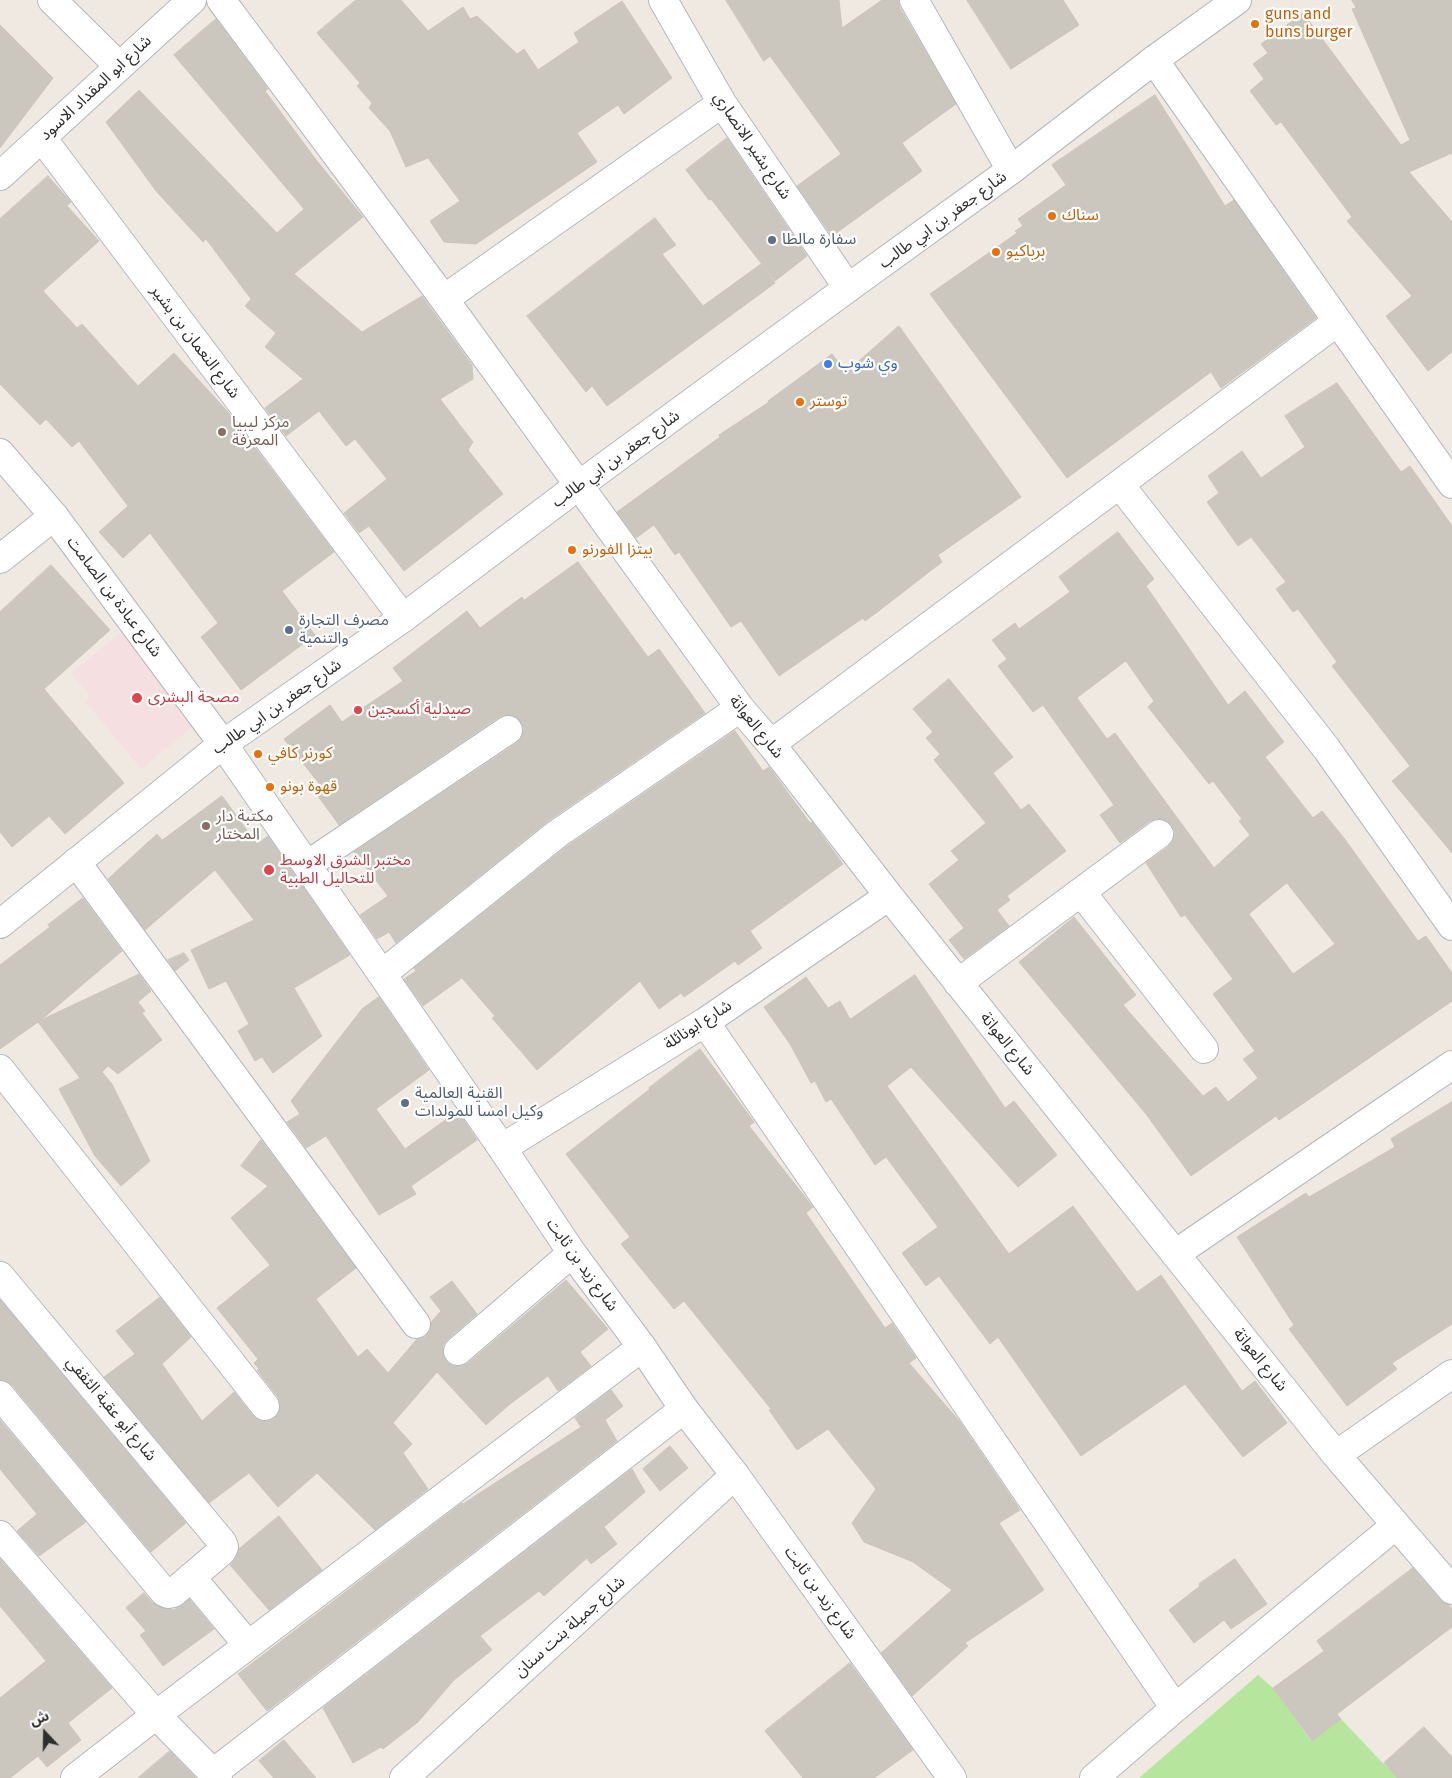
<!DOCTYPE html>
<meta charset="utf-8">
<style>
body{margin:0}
#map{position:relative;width:1452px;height:1778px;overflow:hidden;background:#efe9e1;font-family:"Fira Sans","Noto Sans Arabic",sans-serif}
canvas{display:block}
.north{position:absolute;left:20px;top:1708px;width:50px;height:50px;-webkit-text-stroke:4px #fff;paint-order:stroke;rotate:339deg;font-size:14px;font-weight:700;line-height:20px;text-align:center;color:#2e2e2e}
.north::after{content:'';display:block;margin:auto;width:18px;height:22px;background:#2e2e2e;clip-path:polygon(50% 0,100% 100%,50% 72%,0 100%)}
</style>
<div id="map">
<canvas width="1452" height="1778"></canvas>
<div class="north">ش</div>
</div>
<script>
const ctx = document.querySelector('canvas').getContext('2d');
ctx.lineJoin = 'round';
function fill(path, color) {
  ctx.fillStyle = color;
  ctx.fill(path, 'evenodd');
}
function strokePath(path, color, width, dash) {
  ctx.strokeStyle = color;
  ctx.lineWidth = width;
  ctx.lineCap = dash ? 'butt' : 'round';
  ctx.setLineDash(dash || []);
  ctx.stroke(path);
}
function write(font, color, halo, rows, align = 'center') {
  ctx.font = font + ' "Fira Sans","Noto Sans Arabic",sans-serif';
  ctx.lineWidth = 4.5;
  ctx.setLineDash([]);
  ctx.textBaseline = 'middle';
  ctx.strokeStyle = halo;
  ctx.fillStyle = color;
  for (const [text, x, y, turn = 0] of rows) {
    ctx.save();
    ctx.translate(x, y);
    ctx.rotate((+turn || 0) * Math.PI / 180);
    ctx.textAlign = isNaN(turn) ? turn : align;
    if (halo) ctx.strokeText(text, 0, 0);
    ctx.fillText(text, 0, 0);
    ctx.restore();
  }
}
const medical = new Path2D(`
 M 128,627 L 203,718 L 141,769 L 85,701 L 90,696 L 71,673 Z`);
const green = new Path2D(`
 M 1258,1675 L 1273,1688 L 1311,1741 L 1341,1719 L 1397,1778 L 1139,1778 Z`);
const building = new Path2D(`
 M 356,0 L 401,0 L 428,31 L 463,7 L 470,19 L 477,16 L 517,54 L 524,49 L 538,70 L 579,42 L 574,33 L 622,1 L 672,78 L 624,114 L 618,105 L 577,133 L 597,162 L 476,244 L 444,242 L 430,221 L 460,201 L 428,158 L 406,167 L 390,131 L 369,108 L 372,103 L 357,86 L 360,83 L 317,33 Z
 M 726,0 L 839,0 L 842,28 L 882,0 L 898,0 L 900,8 L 956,104 L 902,143 L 922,171 L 832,236 L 797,186 L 841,154 L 770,56 L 764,61 Z
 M 967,0 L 1063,0 L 1079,25 L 1011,69 Z
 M 1352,0 L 1452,0 L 1452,153 L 1409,172 L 1452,222 L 1452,352 L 1428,371 L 1386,316 L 1412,296 L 1347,221 L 1352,217 L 1281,122 L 1276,125 L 1250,91 L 1264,79 L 1253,64 L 1268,53 L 1261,44 L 1303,13 L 1401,145 L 1410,140 L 1352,9 L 1356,8 Z
 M 216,19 L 268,89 L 265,91 L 317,161 L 363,217 L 294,274 L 362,332 L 422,296 L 472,365 L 473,379 L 440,399 L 473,442 L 468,450 L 503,494 L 404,571 L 369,526 L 359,533 L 344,513 L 387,479 L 355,439 L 346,446 L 319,411 L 286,436 L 265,408 L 303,379 L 265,347 L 276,333 L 245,306 L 251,299 L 206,239 L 203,242 L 156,191 L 106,122 L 139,90 L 277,233 L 304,209 L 174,55 Z
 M 0,25 L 53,78 L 0,148 Z
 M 1155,95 L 1225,206 L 1234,200 L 1316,318 L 1221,388 L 1211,372 L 1067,478 L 930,294 L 1017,233 L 1015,231 L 1023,226 L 1018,219 L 1066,185 L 1052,165 Z
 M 727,138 L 807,256 L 775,281 L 711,199 L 709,200 L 686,170 Z
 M 48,176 L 71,202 L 67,206 L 99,241 L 43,291 L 77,328 L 82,324 L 138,386 L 174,353 L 228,412 L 334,552 L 282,591 L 315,635 L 241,690 L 201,637 L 218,623 L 150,533 L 123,558 L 99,532 L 128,506 L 79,441 L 72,447 L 46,419 L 40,425 L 0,384 L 0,219 Z
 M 655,218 L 676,245 L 662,254 L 703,306 L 761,264 L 775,283 L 607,406 L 592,386 L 586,392 L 527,316 Z
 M 899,326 L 1021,497 L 938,555 L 942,562 L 876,613 L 865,621 L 863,618 L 779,676 L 741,621 L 731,627 L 679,552 L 675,555 L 654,525 L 636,538 L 617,512 L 720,437 L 719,435 L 769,402 L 768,401 L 832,354 L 846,372 Z
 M 1337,383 L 1401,472 L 1410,466 L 1452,526 L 1452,853 L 1392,781 L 1410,766 L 1332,666 L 1337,662 L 1298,609 L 1293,612 L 1276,589 L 1286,582 L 1251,537 L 1238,546 L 1207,502 L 1219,493 L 1208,476 L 1242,451 L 1261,478 L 1305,447 L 1285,416 Z
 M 1118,532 L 1154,579 L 1146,586 L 1228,705 L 1245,691 L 1284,742 L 1265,757 L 1313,818 L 1322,811 L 1344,838 L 1418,941 L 1426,936 L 1452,973 L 1452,1001 L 1279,1120 L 1276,1116 L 1191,1176 L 1146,1114 L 1019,962 L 1074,917 L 1136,995 L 1123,1005 L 1203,1096 L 1216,1087 L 1228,1102 L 1258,1078 L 1243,1059 L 1255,1051 L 1213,994 L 1233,979 L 1185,915 L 1181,917 L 1146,863 L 1168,847 L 1173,841 L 1175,833 L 1172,825 L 1165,820 L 1157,819 L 1150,821 L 1120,843 L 1100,815 L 1114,805 L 1043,705 L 1033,712 L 998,666 L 1007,659 L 992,640 L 1015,623 L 1019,629 L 1070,592 L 1059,577 ZM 1126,661 L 1154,701 L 1148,707 L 1209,784 L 1213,781 L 1242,819 L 1239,821 L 1250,835 L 1214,868 L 1115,733 L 1107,739 L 1077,698 ZM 1287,883 L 1335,944 L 1293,974 L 1249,914 Z
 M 578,562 L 648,657 L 659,649 L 705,713 L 548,821 L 396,943 L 389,932 L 377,939 L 360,915 L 388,896 L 354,852 L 517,743 L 522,736 L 524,729 L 521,722 L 514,716 L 506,715 L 499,717 L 339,825 L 318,796 L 325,791 L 284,739 L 330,705 L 342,722 L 403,681 L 393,668 L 467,611 L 480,628 L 522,597 L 524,600 Z
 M 51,565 L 110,630 L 44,689 L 124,783 L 65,834 L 49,816 L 12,847 L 0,832 L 0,612 Z
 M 949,679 L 1013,757 L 993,773 L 1021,810 L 1029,804 L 1066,851 L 1007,896 L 1010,900 L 997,910 L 1009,926 L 964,959 L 949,940 L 964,928 L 929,884 L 959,860 L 951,851 L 986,823 L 934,760 L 940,754 L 926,738 L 933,732 L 913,709 Z
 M 735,731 L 763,771 L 769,767 L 810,823 L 812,822 L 843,864 L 750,931 L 762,948 L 738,965 L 735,961 L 684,997 L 681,993 L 659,1009 L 640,981 L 537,1070 L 492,1018 L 495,1016 L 462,978 L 423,1006 L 404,979 L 416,971 L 414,968 L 566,847 Z
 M 222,796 L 257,844 L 268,836 L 350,955 L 294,988 L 322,1036 L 273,1073 L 262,1057 L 255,1061 L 238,1031 L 249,1024 L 226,981 L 209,989 L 191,950 L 254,920 L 215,870 L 145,930 L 108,879 L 157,834 L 162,840 Z
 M 83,898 L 122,951 L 41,1020 L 139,974 L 151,991 L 138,1002 L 145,1011 L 142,1013 L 162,1040 L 118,1074 L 108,1066 L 102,1072 L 112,1084 L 150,1161 L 121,1186 L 95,1156 L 59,1089 L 80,1078 L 38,1022 L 0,1049 L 0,965 L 50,927 L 48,925 Z
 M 184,953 L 189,960 L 175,971 L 168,960 Z
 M 915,975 L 1005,1108 L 1014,1101 L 1057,1155 L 1018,1187 L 911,1067 L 887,1086 L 1009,1254 L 1073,1206 L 1137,1292 L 1161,1275 L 1242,1391 L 1255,1381 L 1287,1423 L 1243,1457 L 1185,1384 L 1081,1456 L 998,1337 L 990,1344 L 939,1276 L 926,1286 L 902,1253 L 938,1227 L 886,1157 L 875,1165 L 831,1099 L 826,1102 L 815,1081 L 811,1083 L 790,1044 L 764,1007 L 806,977 L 828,1008 L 840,1001 L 850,1019 Z
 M 379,997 L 429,1070 L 376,1109 L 405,1149 L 458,1111 L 477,1140 L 411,1186 L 416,1194 L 379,1215 L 326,1136 L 306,1148 L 287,1122 L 300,1114 L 291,1101 L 362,1009 Z
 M 700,1049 L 754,1122 L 749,1126 L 813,1207 L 806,1213 L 885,1328 L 892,1323 L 916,1358 L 909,1363 L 960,1422 L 1020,1510 L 999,1523 L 1044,1590 L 965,1643 L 968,1646 L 912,1696 L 881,1653 L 952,1590 L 913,1562 L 864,1542 L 852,1523 L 876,1489 L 828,1429 L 797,1450 L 769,1410 L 771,1409 L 684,1301 L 674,1309 L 621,1244 L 630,1237 L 566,1154 L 650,1089 L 649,1088 Z
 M 1452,1102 L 1452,1324 L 1392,1363 L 1397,1369 L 1347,1406 L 1289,1329 L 1294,1325 L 1237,1237 L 1306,1193 L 1309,1197 L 1395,1147 L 1391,1139 Z
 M 261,1140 L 356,1268 L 316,1299 L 358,1357 L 367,1349 L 388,1373 L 417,1339 L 425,1337 L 430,1331 L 431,1322 L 441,1311 L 430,1297 L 452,1281 L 477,1314 L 448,1339 L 443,1345 L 443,1354 L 447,1362 L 453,1366 L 461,1366 L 468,1363 L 566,1280 L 608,1329 L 580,1352 L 591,1366 L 558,1391 L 548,1376 L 510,1404 L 486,1425 L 437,1372 L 393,1423 L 412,1444 L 403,1453 L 428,1489 L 375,1530 L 317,1473 L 278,1507 L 249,1473 L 209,1503 L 104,1377 L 135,1354 L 116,1331 L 160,1297 L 191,1337 L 162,1364 L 202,1421 L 234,1392 L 253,1416 L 259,1420 L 268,1421 L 275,1418 L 279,1412 L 280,1404 L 278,1397 L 257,1370 L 259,1369 L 254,1363 L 258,1359 L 217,1308 L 270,1265 L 231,1218 L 268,1186 L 241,1166 Z
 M 0,1300 L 186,1523 L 151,1552 L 12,1385 L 6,1381 L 0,1380 Z
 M 611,1390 L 623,1406 L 605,1420 L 617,1441 L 267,1711 L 238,1674 L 462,1503 L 463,1504 L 581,1427 L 575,1418 Z
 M 0,1420 L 86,1522 L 39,1556 L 17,1531 L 37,1514 L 0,1469 Z
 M 670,1446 L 688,1468 L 660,1491 L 643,1469 Z
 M 632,1469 L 645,1492 L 604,1527 L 617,1544 L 591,1564 L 587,1558 L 544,1596 L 539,1591 L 480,1636 L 492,1650 L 454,1680 L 418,1722 L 383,1749 L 381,1747 L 353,1763 L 323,1708 Z
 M 279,1516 L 322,1570 L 269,1610 L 230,1565 L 236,1558 L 239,1549 Z
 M 0,1559 L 112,1688 L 68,1723 L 81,1740 L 47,1767 L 38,1756 L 10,1778 L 0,1778 L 0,1698 L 46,1661 L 0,1606 Z
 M 1235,1559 L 1267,1604 L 1231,1629 L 1224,1620 L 1194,1643 L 1169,1610 L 1200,1586 L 1199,1584 Z
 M 1413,1568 L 1440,1600 L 1449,1605 L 1452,1609 L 1452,1627 L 1337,1714 L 1341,1719 L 1312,1741 L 1273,1688 L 1324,1651 L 1317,1641 Z
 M 144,1593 L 152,1602 L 162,1608 L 174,1610 L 189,1599 L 214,1629 L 163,1666 L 140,1635 L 146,1631 L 126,1608 Z
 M 850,1663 L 913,1750 L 874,1778 L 803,1778 L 765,1731 Z
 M 1424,1727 L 1452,1757 L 1452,1778 L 1397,1778 L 1384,1763 Z
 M 284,1740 L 316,1778 L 274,1778 L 259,1761 Z
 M 170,1751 L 196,1778 L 138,1778 Z`);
const minor = new Path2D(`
 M 52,0 L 119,66
 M 221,0 L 444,299 L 740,708 L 771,744 L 889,896 L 1336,1455 L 1452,1590
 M 663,0 L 722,103 L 848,288
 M 914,0 L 1011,170
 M 1154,60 L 1452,484
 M 42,138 L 403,618
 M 0,176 L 192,0
 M 444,299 L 722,103
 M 1120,485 L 1326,748 L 1452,926
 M 0,559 L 54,516
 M 771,744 L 1337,322
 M 76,862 L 416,1324
 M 307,865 L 508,730
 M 1081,892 L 1204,1049
 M 382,974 L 557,834 L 740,708
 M 958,983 L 1159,834
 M 705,1022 L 1175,1708
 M 0,1069 L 265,1406
 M 502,1148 L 705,1022 L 889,896
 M 1175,1254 L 1452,1065
 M 0,1276 L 222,1542 L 224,1547 L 222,1551 L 173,1593 L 168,1594 L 164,1592 L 0,1395
 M 458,1351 L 572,1253
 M 1336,1455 L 1452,1374
 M 0,1535 L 156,1715 L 218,1778
 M 191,1577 L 248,1645
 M 213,1773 L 684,1409
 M 75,1778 L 156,1715 L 642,1347
 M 404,1778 L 735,1475
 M 1094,1778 L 1175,1708 L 1396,1525`);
const tertiary = new Path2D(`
 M 0,453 L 54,516 L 223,744 L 502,1148 L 572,1253 L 642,1347 L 684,1409 L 735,1475 L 952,1778
 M 0,924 L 223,744 L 403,618 L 578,486 L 848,288 L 1011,170 L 1154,60 L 1237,0`);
const markers = [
 [1255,24,5,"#e8710a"],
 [1052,216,5,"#e8710a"],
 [772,240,5,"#5c6f8a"],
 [996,252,5,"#e8710a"],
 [828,364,5,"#3f7fe0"],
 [800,402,5,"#e8710a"],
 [222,432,5,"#8d6e63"],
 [572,550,5,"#e8710a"],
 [289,630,5,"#5c6f8a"],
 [137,698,6,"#e0444e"],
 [358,710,5,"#e0444e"],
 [258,754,5,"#e8710a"],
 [270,787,5,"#e8710a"],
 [206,826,5,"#8d6e63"],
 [269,870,6,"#e0444e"],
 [405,1103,5,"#5c6f8a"]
];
const foodNames = [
 ["guns and",1265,15],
 ["buns burger",1265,33],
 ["سناك",1062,216],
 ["برباكيو",1006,252],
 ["توستر",810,402],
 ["بيتزا الفورنو",582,550],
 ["كورنر كافي",268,754],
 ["قهوة بونو",280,787]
];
const streetNames = [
 ["شارع ابو المقداد الاسود",96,88,-43],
 ["شارع بشير الانصاري",752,146,56],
 ["شارع جعفر بن ابي طالب",943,220,-36],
 ["شارع النعمان بن بشير",195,342,53],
 ["شارع جعفر بن ابي طالب",616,459,-36],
 ["شارع عبادة بن الصامت",114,597,53],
 ["شارع جعفر بن ابي طالب",277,707,-35],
 ["شارع العواتة",756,727,51],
 ["شارع ابونائلة",698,1025,-33],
 ["شارع العواتة",1007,1044,51],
 ["شارع زيد بن ثابت",582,1265,54],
 ["شارع العواتة",1260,1360,51],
 ["شارع أبو عقبة الثقفي",111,1409,50],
 ["شارع زيد بن ثابت",820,1593,54],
 ["شارع جميلة بنت سنان",570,1627,-42]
];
const serviceNames = [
 ["سفارة مالطا",782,240],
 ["مصرف التجارة",299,621],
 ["والتنمية",299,639],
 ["القنية العالمية",415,1094],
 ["وكيل امسا للمولدات",415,1112]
];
const shopNames = [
 ["وي شوب",838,364]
];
const educationNames = [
 ["مركز ليبيا",232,423],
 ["المعرفة",232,441],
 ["مكتبة دار",216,817],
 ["المختار",216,835]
];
const healthNames = [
 ["مصحة البشرى",148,698],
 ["صيدلية أكسجين",368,710],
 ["مختبر الشرق الاوسط",280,861],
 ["للتحاليل الطبية",280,879]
];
fill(medical, '#f5dfe0');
fill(green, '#b6e59e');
fill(building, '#cbc7bf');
strokePath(building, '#cbc5ba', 1);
strokePath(minor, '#b4b7c1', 30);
strokePath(tertiary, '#b4b7c1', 30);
strokePath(minor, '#fff', 28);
strokePath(tertiary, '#fff', 28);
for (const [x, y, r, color] of markers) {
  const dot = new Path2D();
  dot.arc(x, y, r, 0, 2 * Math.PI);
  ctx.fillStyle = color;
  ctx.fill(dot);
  strokePath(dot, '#fff', 2);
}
write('16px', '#c56008', '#fff', foodNames, 'left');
write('16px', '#2e2e2e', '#fff', streetNames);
write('16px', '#4e5e75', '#fff', serviceNames, 'left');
write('16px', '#366cbe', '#fff', shopNames, 'left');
write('16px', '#785e54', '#fff', educationNames, 'left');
write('16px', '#be3a42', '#fff', healthNames, 'left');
</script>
